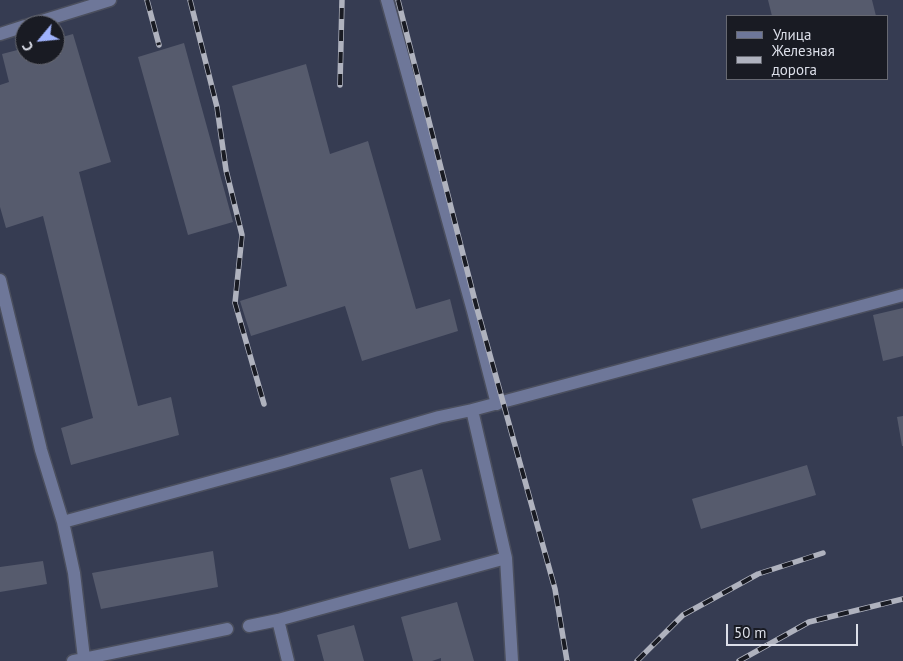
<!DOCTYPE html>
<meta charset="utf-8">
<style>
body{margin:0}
#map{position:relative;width:903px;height:661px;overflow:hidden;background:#2f3343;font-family:"PT Sans",sans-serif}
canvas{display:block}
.legend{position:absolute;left:726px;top:15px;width:162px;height:65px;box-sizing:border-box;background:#191b23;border:1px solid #676972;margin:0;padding:6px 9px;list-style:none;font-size:15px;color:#dcdfe9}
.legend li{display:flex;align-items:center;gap:10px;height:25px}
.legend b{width:25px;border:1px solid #676972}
.north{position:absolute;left:15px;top:15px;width:50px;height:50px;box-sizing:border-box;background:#191b23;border:1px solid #676972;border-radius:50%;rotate:242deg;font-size:14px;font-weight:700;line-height:20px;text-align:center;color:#dcdfe9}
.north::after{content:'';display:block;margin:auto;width:18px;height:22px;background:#a0b3fd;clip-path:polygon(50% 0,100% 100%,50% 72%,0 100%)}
.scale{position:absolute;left:726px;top:624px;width:132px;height:22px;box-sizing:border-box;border:2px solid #dcdfe9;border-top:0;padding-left:6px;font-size:15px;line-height:18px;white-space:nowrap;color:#dcdfe9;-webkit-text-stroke:4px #191b23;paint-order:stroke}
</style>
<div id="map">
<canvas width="903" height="661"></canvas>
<ul class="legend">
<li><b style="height:6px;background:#6e7799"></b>Улица</li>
<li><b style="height:6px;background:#afb2be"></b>Железная дорога</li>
</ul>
<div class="north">С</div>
<div class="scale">50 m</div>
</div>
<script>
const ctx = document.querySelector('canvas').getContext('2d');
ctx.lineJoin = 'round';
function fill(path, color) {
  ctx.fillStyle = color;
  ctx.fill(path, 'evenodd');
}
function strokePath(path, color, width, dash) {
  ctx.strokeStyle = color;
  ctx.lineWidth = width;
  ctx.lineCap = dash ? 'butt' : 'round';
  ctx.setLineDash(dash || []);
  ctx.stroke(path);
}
const built = new Path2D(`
 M 0,0 L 903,0 L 903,661 L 0,661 ZM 727,16 L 887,16 L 887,79 L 727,79 ZM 25,25 L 55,25 L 55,55 L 25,55 Z`);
const building = new Path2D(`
 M 768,0 L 872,0 L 876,16 L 772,16 Z
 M 73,34 L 111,162 L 79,172 L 138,406 L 171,397 L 179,435 L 71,465 L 61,428 L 93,418 L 43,216 L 6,228 L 0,207 L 0,85 L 9,82 L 2,54 L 25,48 L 25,55 L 55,55 L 55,39 Z
 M 184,43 L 233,222 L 188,235 L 138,57 Z
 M 306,64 L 330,154 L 368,141 L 416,309 L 450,299 L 458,331 L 362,361 L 345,306 L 251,336 L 240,301 L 287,286 L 232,86 Z
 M 903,308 L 903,356 L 883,361 L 873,315 Z
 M 903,416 L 903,446 L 902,446 L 897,417 Z
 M 807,465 L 816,495 L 701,529 L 692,499 Z
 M 422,469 L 441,540 L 409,549 L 390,478 Z
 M 213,551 L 218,587 L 101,609 L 92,573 Z
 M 43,561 L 47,584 L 0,592 L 0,567 Z
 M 457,602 L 474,661 L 441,661 L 441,658 L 432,661 L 413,661 L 401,617 Z
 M 354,625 L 364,661 L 324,661 L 317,635 Z`);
const minor = new Path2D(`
 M 387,0 L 473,311 L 497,404
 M 29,25 L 110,0
 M 0,34 L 25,26
 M 0,280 L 41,450 L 63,522 L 74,573 L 84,658
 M 63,522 L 284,462 L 439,417 L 472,410
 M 506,558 L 512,661
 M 278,620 L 506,558 L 472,410 L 903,295
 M 249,626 L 278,620 L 288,661
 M 73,661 L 227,629`);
const rail = new Path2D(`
 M 147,0 L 159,45
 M 190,0 L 217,107 L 226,170 L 242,235 L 235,303 L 264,404
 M 398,0 L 476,305 L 555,589 L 567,661
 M 340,85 L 342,0
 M 637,661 L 683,615 L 758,574 L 823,553
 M 739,661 L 809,622 L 903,599`);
fill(built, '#363c52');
fill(building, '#565b6d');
strokePath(minor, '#4b4f5e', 15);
strokePath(minor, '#6e7799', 12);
strokePath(rail, '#afb2be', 5.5);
strokePath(rail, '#191b23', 4, [11]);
</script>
